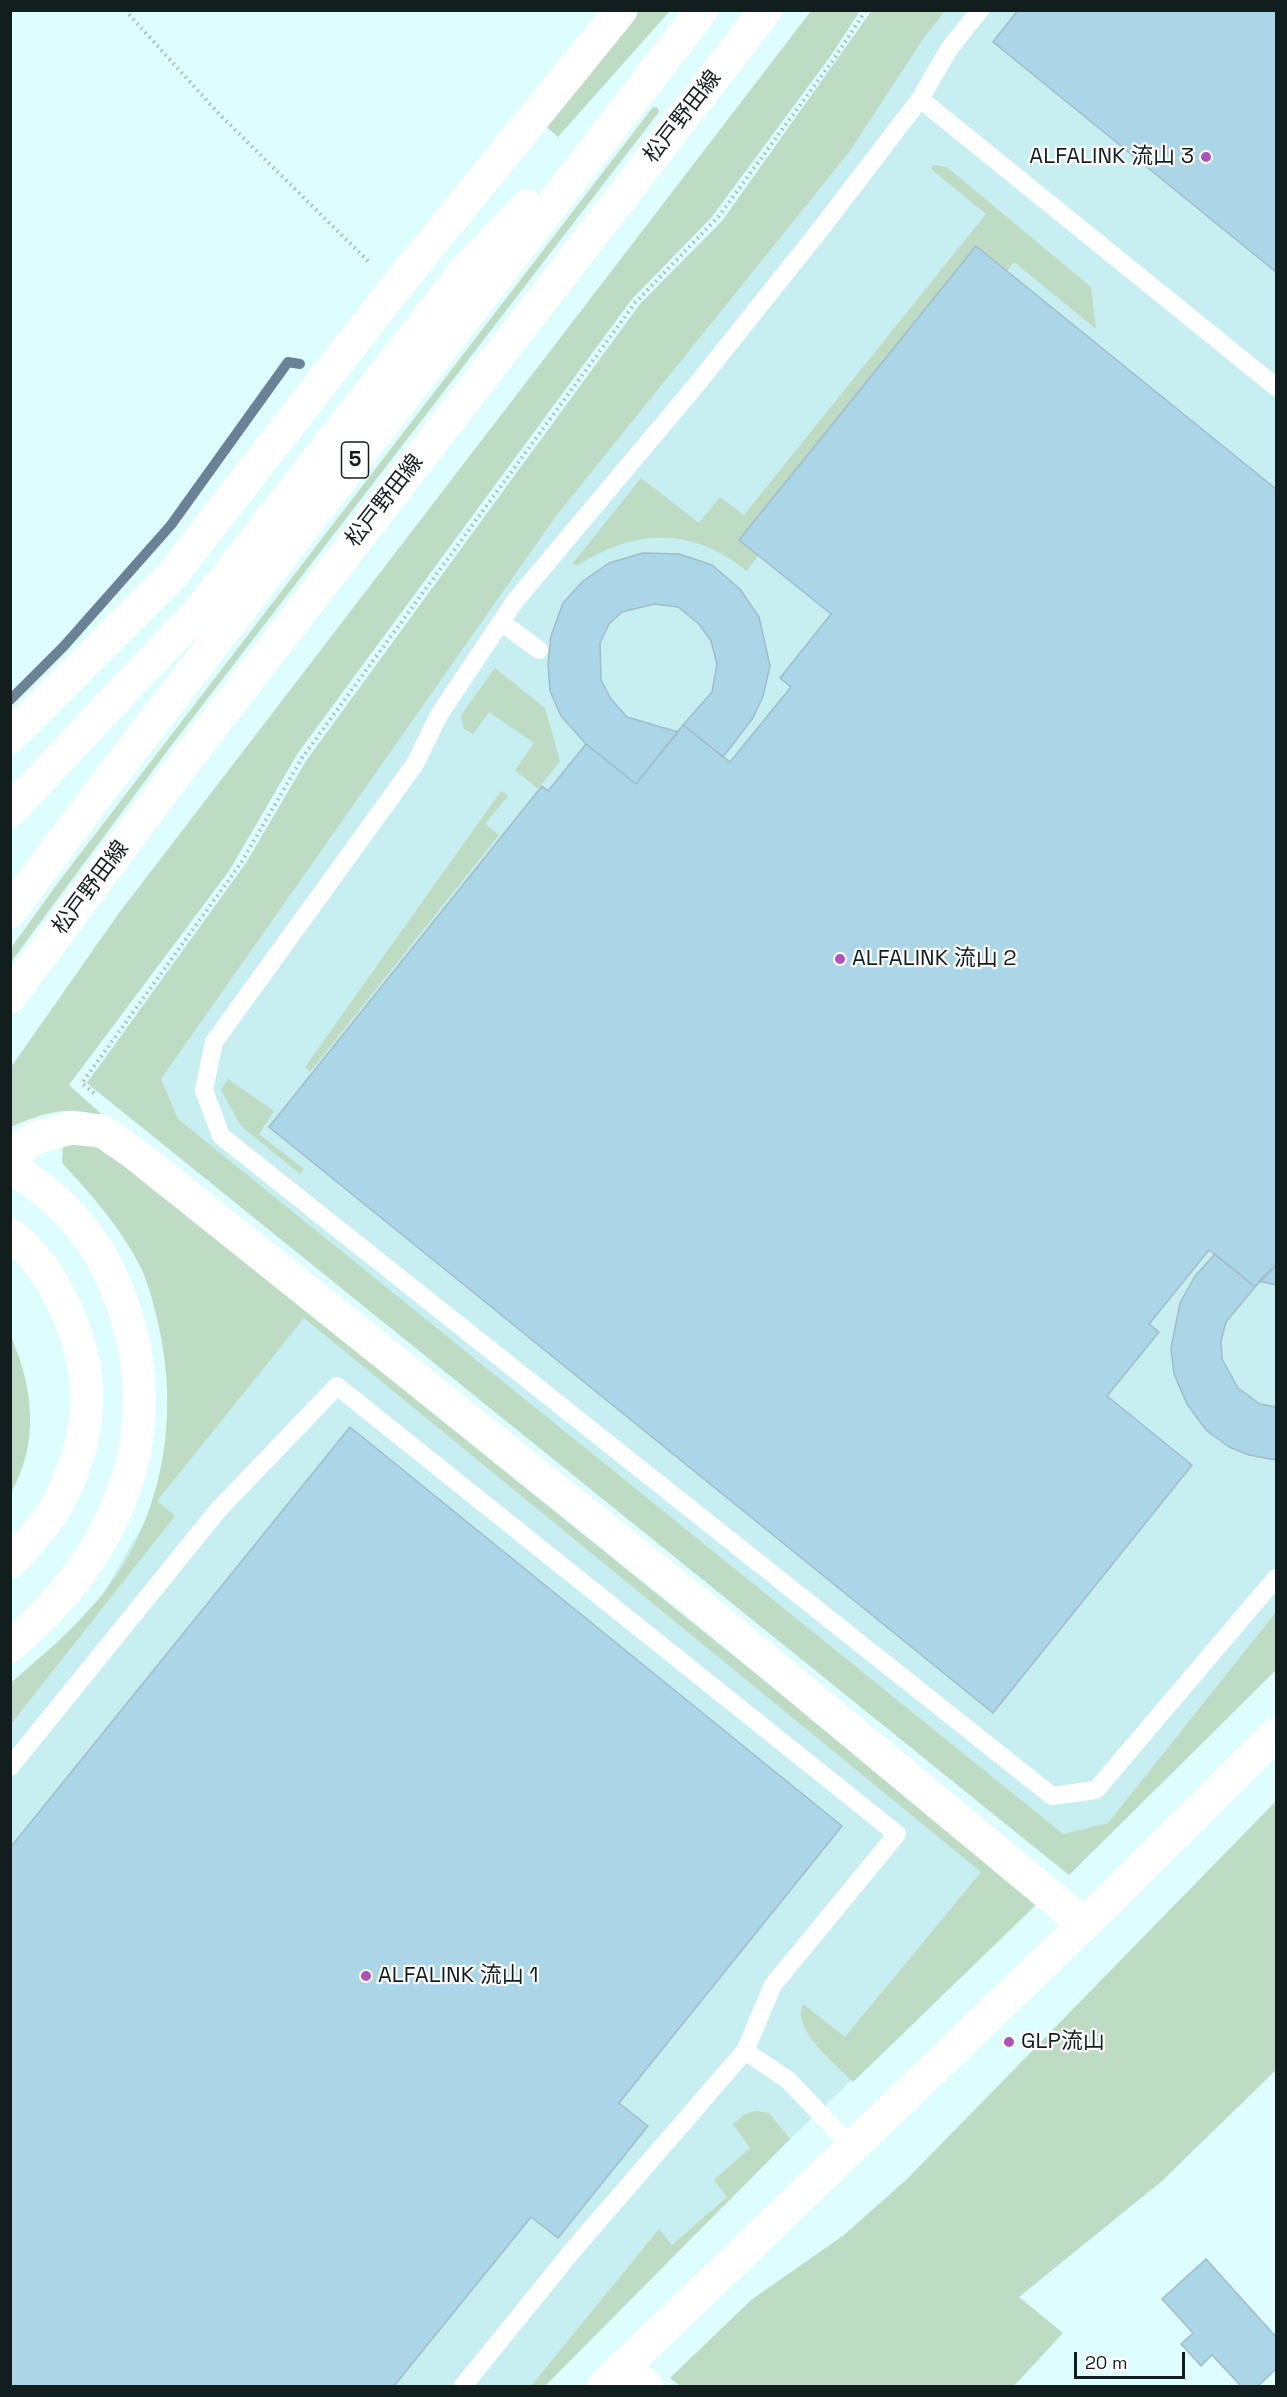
<!DOCTYPE html>
<meta charset="utf-8">
<style>
body{margin:0}
#map{position:relative;width:1287px;height:2397px;overflow:hidden;background:#defdfe;font-family:"Space Grotesk",sans-serif}
canvas{display:block}
.frame{position:absolute;inset:0;border:12px solid #121d1e;pointer-events:none}
.scale{position:absolute;left:1074px;top:2352px;width:111px;height:27px;box-sizing:border-box;border:3px solid #121d1e;border-top:0;padding-left:8px;font-size:18px;line-height:21px;white-space:nowrap;color:#121d1e;-webkit-text-stroke:4px #fff;paint-order:stroke}
</style>
<div id="map">
<canvas width="1287" height="2397"></canvas>
<div class="frame"></div>
<div class="scale">20 m</div>
</div>
<script>
const ctx = document.querySelector('canvas').getContext('2d');
ctx.lineJoin = 'round';
function fill(path, color) {
  ctx.fillStyle = color;
  ctx.fill(path, 'evenodd');
}
function strokePath(path, color, width, dash) {
  ctx.strokeStyle = color;
  ctx.lineWidth = width;
  ctx.lineCap = dash ? 'butt' : 'round';
  ctx.setLineDash(dash || []);
  ctx.stroke(path);
}
function write(font, color, halo, rows, align = 'center') {
  ctx.font = font + ' "Space Grotesk","Noto Sans JP",sans-serif';
  ctx.lineWidth = 4.5;
  ctx.setLineDash([]);
  ctx.textBaseline = 'middle';
  ctx.strokeStyle = halo;
  ctx.fillStyle = color;
  for (const [text, x, y, turn = 0] of rows) {
    ctx.save();
    ctx.translate(x, y);
    ctx.rotate((+turn || 0) * Math.PI / 180);
    ctx.textAlign = isNaN(turn) ? turn : align;
    if (halo) ctx.strokeText(text, 0, 0);
    ctx.fillText(text, 0, 0);
    ctx.restore();
  }
}
const built = new Path2D(`
 M 872,11 L 1276,11 L 1276,1670 L 1069,1875 L 87,1083 L 246,863 L 306,761 L 425,598 L 640,304 L 722,221 Z
 M 300,1306 L 1039,1902 L 790,2139 L 545,2386 L 11,2386 L 10,1683 L 61,1640 L 103,1594 L 145,1521 L 158,1483 Z`);
const green = new Path2D(`
 M 872,10 L 945,11 L 923,39 L 850,151 L 556,516 L 161,1079 L 178,1119 L 1063,1834 L 1108,1823 L 1276,1612 L 1276,1670 L 1069,1875 L 87,1083 L 246,863 L 306,761 L 425,598 L 640,304 L 722,221 Z
 M 639,11 L 670,11 L 558,137 L 545,126 Z
 M 811,11 L 860,11 L 830,57 L 711,218 L 632,299 L 298,753 L 229,871 L 69,1085 L 106,1118 C 71,1104 44,1112 11,1127 L 11,1067 L 119,913 Z
 M 653,107 L 658,108 L 659,112 L 171,746 L 11,962 L 11,948 L 60,880 Z
 M 933,165 L 947,167 L 1091,287 L 1096,329 L 1014,262 L 1007,271 L 976,246 L 747,571 C 691,526 635,529 576,566 L 573,563 L 641,478 L 699,523 L 720,497 L 744,515 L 986,214 L 931,169 Z
 M 495,668 L 545,708 L 560,761 L 538,789 L 515,770 L 534,743 L 489,712 L 473,734 L 464,729 L 461,715 Z
 M 501,791 L 508,796 L 485,824 L 499,835 L 310,1072 L 305,1067 Z
 M 228,1079 L 274,1111 L 259,1134 L 304,1169 L 300,1174 L 241,1126 L 221,1090 Z
 M 63,1143 L 94,1146 L 114,1156 L 1039,1902 L 853,2082 C 836,2064 790,2029 803,2004 L 845,2037 L 981,1872 L 304,1318 L 157,1501 L 175,1516 L 11,1724 L 11,1683 C 43,1655 75,1628 102,1595 C 165,1517 181,1411 156,1315 C 152,1298 147,1279 139,1264 C 119,1226 91,1194 62,1163 Z
 M 11,1337 C 34,1389 39,1444 11,1493 Z
 M 1276,1801 L 1276,2070 L 1162,2181 L 1019,2297 L 1063,2333 L 1014,2386 L 680,2386 L 670,2378 L 751,2300 L 844,2235 L 907,2179 Z
 M 756,2111 L 769,2113 L 790,2139 L 545,2386 L 531,2386 L 659,2229 L 672,2245 L 727,2197 L 714,2180 L 750,2148 L 733,2124 L 745,2114 Z`);
const stream = new Path2D(`
 M 10,700 L 64,646 L 171,525 L 288,362 L 300,364`);
const building = new Path2D(`
 M 1018,10 L 1276,10 L 1276,272 L 993,42 Z
 M 976,246 L 1276,489 L 1276,1265 L 1255,1287 L 1209,1250 L 1149,1324 L 1159,1332 L 1107,1396 L 1192,1465 L 993,1713 L 269,1127 L 542,786 L 548,791 L 586,744 L 636,784 L 683,725 L 730,762 L 791,687 L 780,678 L 831,614 L 739,540 Z
 M 643,553 L 679,554 L 712,565 L 740,589 L 759,617 L 770,666 L 763,696 L 753,718 L 723,757 L 683,725 L 712,692 L 717,664 L 711,641 L 699,624 L 678,607 L 654,604 L 622,612 L 609,624 L 600,643 L 601,680 L 611,699 L 627,717 L 678,732 L 636,784 L 586,744 L 561,716 L 550,691 L 548,664 L 551,636 L 563,603 L 583,581 L 609,563 Z
 M 1215,1254 L 1255,1287 L 1226,1322 L 1221,1341 L 1222,1359 L 1238,1388 L 1260,1404 L 1276,1407 L 1276,1460 L 1249,1455 L 1229,1447 L 1206,1430 L 1187,1404 L 1174,1374 L 1171,1348 L 1180,1303 L 1195,1276 Z
 M 1276,1265 L 1276,1285 L 1259,1281 Z
 M 350,1427 L 842,1826 L 619,2103 L 648,2126 L 558,2238 L 531,2217 L 394,2386 L 10,2386 L 10,1848 Z
 M 1206,2259 L 1276,2337 L 1276,2369 L 1258,2386 L 1241,2386 L 1212,2355 L 1201,2366 L 1181,2344 L 1193,2333 L 1162,2299 Z`);
const path = new Path2D(`
 M 125,10 L 220,115 L 371,264
 M 94,1093 L 82,1083 L 241,863 L 302,758 L 635,303 L 719,216 L 836,56 L 866,10`);
const service = new Path2D(`
 M 980,10 L 949,49 L 920,99 L 823,226 L 697,384 L 515,601 L 439,715 L 415,764 L 214,1042 L 204,1090 L 221,1136 L 1052,1796 L 1096,1790 L 1276,1578
 M 920,99 L 1276,387
 M 501,622 L 539,650
 M 10,1767 L 219,1509 L 337,1386 L 897,1834 L 773,1985 L 745,2051 L 573,2250 L 463,2386
 M 745,2051 L 788,2080 L 851,2146`);
const minor = new Path2D(`
 M 10,737 L 172,575 L 396,287 L 621,10
 M 10,1168 C 66,1199 103,1246 123,1306 C 169,1439 114,1559 10,1646
 M 12,1169 L 22,1147 L 34,1138 L 71,1128 L 102,1131 L 134,1153 L 691,1598 L 1084,1924
 M 622,2367 L 647,2386`);
const tertiary = new Path2D(`
 M 604,2386 L 1106,1903 L 1276,1734`);
const primary = new Path2D(`
 M 10,811 L 202,608 L 464,272 L 527,206
 M 10,912 L 95,798 L 702,10
 M 10,997 L 190,755 L 766,10
 M 10,1234 C 59,1272 92,1353 86,1414 C 84,1443 72,1476 59,1501 C 47,1524 28,1543 10,1562`);
const markers = [
 [1206,157,6,"#b052bc"],
 [840,959,6,"#b052bc"],
 [366,1976,6,"#b052bc"],
 [1009,2042,6,"#b052bc"]
];
const shields = [
 [355,460,27]
];
const shieldNames = [
 ["5",355,460]
];
const streetNames = [
 ["松戸野田線",683,117,-52],
 ["松戸野田線",385,501,-52],
 ["松戸野田線",91,888,-53]
];
const poiNames = [
 ["ALFALINK 流山 3",1194,157,"right"],
 ["ALFALINK 流山 2",852,959],
 ["ALFALINK 流山 1",378,1976],
 ["GLP流山",1021,2042]
];
fill(built, '#c7eff1');
fill(green, '#bedcc4');
strokePath(stream, '#6b8296', 10);
fill(building, '#abd6e8');
strokePath(building, '#a2bcc7', 1.5);
strokePath(path, '#9fb8b9', 4, [1.5, 4.5]);
strokePath(service, '#fff', 18);
strokePath(minor, '#fff', 33);
strokePath(tertiary, '#fff', 33);
strokePath(primary, '#fff', 33);
for (const [x, y, r, color] of markers) {
  const dot = new Path2D();
  dot.arc(x, y, r, 0, 2 * Math.PI);
  ctx.fillStyle = color;
  ctx.fill(dot);
  strokePath(dot, '#fff', 2);
}
for (const [x, y, w] of shields) {
  const box = new Path2D();
  box.roundRect(x - w / 2, y - 18, w, 36, 4.5);
  ctx.fillStyle = '#fff';
  ctx.fill(box);
  strokePath(box, '#121d1e', 1.5);
}
write('bold 21px', '#121d1e', null, shieldNames);
write('22px', '#121d1e', '#fff', streetNames);
write('22px', '#121d1e', '#fff', poiNames, 'left');
</script>
